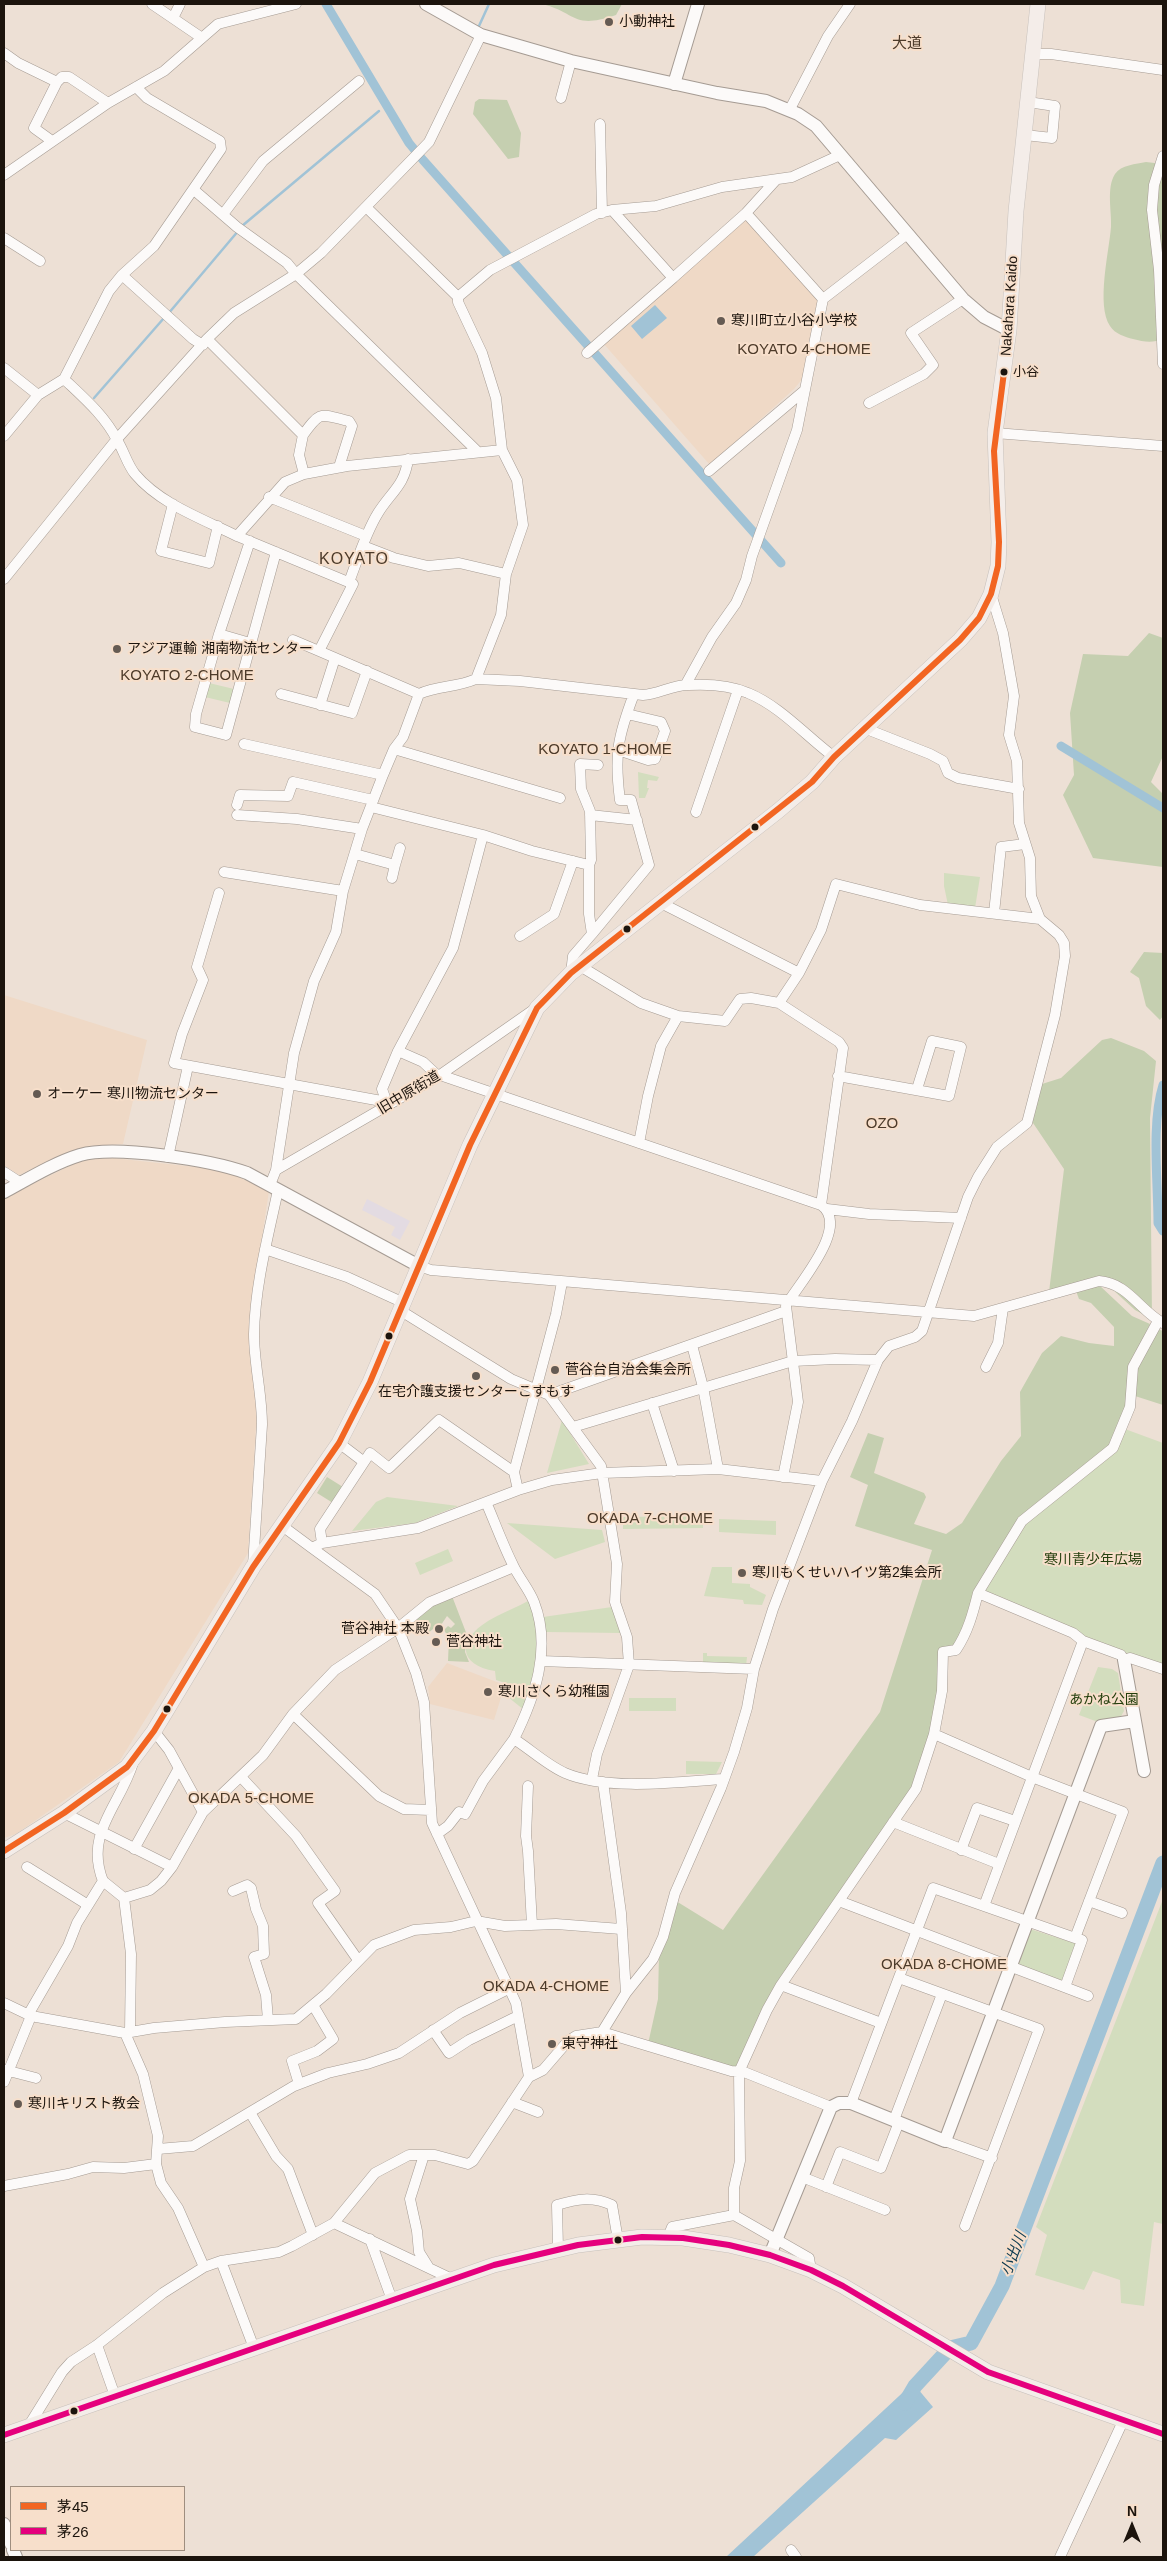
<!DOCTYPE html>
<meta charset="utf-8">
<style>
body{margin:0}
#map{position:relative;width:1167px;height:2561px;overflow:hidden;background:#ede0d5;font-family:Helvetica,"Noto Sans JP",sans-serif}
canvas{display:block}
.frame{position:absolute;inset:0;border:5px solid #1c140d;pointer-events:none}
.legend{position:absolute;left:10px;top:2486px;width:175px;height:65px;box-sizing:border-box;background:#f7dfcb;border:1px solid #9f8e7f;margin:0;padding:6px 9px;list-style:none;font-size:15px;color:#1c140d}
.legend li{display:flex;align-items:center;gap:10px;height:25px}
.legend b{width:25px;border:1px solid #9f8e7f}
.north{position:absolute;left:1107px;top:2501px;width:50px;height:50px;-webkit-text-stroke:4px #f7dfcb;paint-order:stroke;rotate:0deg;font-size:14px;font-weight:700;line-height:20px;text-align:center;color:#1c140d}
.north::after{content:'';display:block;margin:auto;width:18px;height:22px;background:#1c140d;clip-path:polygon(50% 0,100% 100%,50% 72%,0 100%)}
</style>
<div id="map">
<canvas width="1167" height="2561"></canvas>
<div class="frame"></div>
<ul class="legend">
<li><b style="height:6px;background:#f26522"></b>茅45</li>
<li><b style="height:6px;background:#e5007d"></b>茅26</li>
</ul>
<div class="north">N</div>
</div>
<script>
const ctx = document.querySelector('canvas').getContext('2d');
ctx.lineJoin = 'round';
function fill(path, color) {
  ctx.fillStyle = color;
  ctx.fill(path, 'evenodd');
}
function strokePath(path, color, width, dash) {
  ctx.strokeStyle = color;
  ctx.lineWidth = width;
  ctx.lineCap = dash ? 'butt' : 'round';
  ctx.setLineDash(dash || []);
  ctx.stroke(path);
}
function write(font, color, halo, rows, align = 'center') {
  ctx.font = font + ' Helvetica,"Noto Sans JP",sans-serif';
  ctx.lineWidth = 4;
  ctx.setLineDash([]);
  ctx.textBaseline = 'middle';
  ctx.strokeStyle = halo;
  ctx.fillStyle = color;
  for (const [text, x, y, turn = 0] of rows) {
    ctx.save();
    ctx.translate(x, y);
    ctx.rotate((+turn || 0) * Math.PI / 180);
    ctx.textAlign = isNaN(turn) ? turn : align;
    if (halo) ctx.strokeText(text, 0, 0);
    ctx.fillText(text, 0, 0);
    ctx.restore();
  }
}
const commercial = new Path2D(`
 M 367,1199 L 410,1221 L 400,1240 L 391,1235 L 395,1227 L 362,1210 Z`);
const built = new Path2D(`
 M 747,219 L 819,299 L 804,377 L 794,389 L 710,465 L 603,343 Z
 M 4,995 L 147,1040 L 123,1144 L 89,1146 L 65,1154 L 19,1175 L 4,1165 Z
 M 113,1158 L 223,1170 L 269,1191 L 250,1317 L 257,1411 L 248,1553 L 119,1762 L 16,1834 L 4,1838 L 4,1198 L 82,1160 Z
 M 447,1663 L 502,1684 L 501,1687 L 504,1688 L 494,1720 L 430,1704 L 428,1687 Z`);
const green = new Path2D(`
 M 209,683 L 234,689 L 230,703 L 205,697 Z
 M 638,772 L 659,777 L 657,781 L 648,780 L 647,788 L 649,788 L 645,798 L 639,798 Z
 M 944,873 L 980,877 L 975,908 L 948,905 L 944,886 Z
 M 562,1420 L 589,1464 L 547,1473 Z
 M 1125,1429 L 1163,1443 L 1163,1666 L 1085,1638 L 983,1591 L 1025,1524 Z
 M 387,1497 L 458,1506 L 415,1523 L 352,1531 L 376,1502 Z
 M 703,1516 L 703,1528 L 623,1529 L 623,1517 Z
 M 719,1519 L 776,1521 L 776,1535 L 719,1532 Z
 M 507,1523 L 602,1530 L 605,1542 L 555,1559 Z
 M 448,1549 L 453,1561 L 420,1575 L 415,1563 Z
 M 712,1567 L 732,1567 L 732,1583 L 750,1584 L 750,1587 L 766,1595 L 762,1605 L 744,1604 L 743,1600 L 704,1596 Z
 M 530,1600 L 538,1635 L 538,1662 L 524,1710 L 508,1697 L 505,1683 L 496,1680 L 495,1671 C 458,1665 457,1640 488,1621 C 501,1613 516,1608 530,1600 Z
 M 612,1607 L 621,1633 L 546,1632 L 543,1617 Z
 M 703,1653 L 707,1653 L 707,1656 L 747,1657 L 746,1666 L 703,1666 Z
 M 1098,1667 L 1112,1669 L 1118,1673 L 1124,1711 L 1120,1718 L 1098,1722 L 1079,1715 Z
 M 629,1698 L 676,1698 L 676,1711 L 629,1711 Z
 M 686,1761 L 722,1762 L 716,1774 L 686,1774 Z
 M 1163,1899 L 1163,2224 L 1154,2222 L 1144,2306 L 1121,2303 L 1120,2280 L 1093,2271 L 1084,2290 L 1035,2275 L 1047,2235 L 1036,2227 Z
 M 1030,1929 L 1077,1944 L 1063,1982 L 1016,1965 Z`);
const forest = new Path2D(`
 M 542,4 L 622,4 L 616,15 C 572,30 578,13 542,4 Z
 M 479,99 L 507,100 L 521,133 L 519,157 L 508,159 L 473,114 L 475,102 Z
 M 1146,162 L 1163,164 L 1163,339 C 1153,343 1144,342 1133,339 C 1125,337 1115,334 1110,326 C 1096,305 1109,252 1111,227 C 1112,212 1106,188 1115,174 C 1121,165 1136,164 1146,162 Z
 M 1149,633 L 1163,638 L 1163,756 L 1151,782 L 1163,794 L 1163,867 L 1093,858 L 1063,795 L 1074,775 L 1070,713 L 1083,654 L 1128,656 Z
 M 1144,952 L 1163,953 L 1163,1016 L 1160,1020 L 1146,1006 L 1139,978 L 1130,972 Z
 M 1111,1038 L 1144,1051 L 1156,1061 L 1150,1118 L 1152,1319 L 1135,1310 L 1100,1278 L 1049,1292 L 1064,1169 L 1031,1120 L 1042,1084 L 1061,1078 L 1102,1040 Z
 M 1099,1285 L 1132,1316 L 1150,1324 L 1130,1367 L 1127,1407 L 1109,1447 L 1019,1520 L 960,1640 L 955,1647 L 940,1650 L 936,1718 L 913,1788 L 778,1984 L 738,2070 L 648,2044 L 658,1999 L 659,1954 L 676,1901 L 723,1930 L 880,1712 L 932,1550 L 855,1526 L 868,1485 L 850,1477 L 868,1433 L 884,1438 L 874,1473 L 924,1493 L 926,1497 L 914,1524 L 946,1534 L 962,1523 L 1001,1461 L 1021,1436 L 1020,1392 L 1042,1353 L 1061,1336 L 1089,1343 L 1114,1346 L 1114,1327 L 1091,1303 L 1079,1299 L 1076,1291 Z
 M 1155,1328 L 1163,1331 L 1163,1405 L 1135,1396 L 1136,1368 Z
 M 327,1477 L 343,1487 L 333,1503 L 317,1493 Z
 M 452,1596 L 467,1635 L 465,1652 L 469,1662 L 448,1661 L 449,1638 L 444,1630 L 448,1626 L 451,1628 L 455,1624 L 447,1616 L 441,1625 L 439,1624 L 427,1634 L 412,1619 L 431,1606 Z`);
const water = new Path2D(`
 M 655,305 L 667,318 L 642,339 L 631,326 Z
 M 913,2383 L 933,2407 L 896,2440 L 885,2438 L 753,2557 L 726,2557 Z`);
const stream = new Path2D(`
 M 479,26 L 489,4
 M 242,226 L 379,111
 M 168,314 L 239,230
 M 94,398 L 164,318`);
const canal = new Path2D(`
 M 326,4 L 409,143 L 423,160 L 781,563
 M 1061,746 L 1163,808
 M 1163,1085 C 1151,1123 1158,1181 1158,1223 L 1163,1231`);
const river = new Path2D(`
 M 905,2403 L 915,2386 L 950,2348 L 971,2343 L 1002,2286 L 1163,1863`);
const minor = new Path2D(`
 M 152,4 L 202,38
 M 173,18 L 180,4
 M 4,53 L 18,63 L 57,82
 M 1033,54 L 1051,54 L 1163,70
 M 561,98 L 571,61
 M 790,109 L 828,36 L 850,4
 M 600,124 L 602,213
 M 1025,135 L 1052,138 L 1055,106 L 1028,102
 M 52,141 L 34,128 L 57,82 L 62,77 L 69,77 L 108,103
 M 1163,156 L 1154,185 L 1152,210 L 1159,270 L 1163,364
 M 4,175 L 108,103 L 164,71 L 218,24 L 296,4
 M 194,190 L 237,227 L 287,263 L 296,274 L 478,452
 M 612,210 L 673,278 L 746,213 L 776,180
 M 224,213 L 263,161 L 359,81
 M 746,213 L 823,299 L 906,235
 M 4,238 L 40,261
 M 122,275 L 193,339 L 203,345
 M 458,297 L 490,270 L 596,214 L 612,210 L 656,206 L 722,187 L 792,177 L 840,155
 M 207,339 L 303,435 L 299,455 L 304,474
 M 587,353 L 673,278
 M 4,368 L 38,395
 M 64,379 C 84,398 105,416 117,440 C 124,451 127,464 135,474 C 160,504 203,519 237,536
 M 869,403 L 924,374 L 933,365 L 911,333 L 963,299
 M 995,433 L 1163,446
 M 303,435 C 321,410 320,414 349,421 L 352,426 L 339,467
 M 4,436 L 38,395 L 64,379 L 109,291 L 122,275 L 154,246 L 221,149 L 220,141 L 147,98 L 136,87
 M 709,471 L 805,390
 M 269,497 L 366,536
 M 173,504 L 161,551 L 209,563 L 218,526
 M 250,541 L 219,634 L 196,714 L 195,727 L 226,735 L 276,552
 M 363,546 L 394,558 L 428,566 L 459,563 L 506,574
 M 4,579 L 117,439 L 207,339 L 234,313 L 296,274 L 321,253 L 429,142 L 481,35
 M 349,582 C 358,559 365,534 378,513 C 391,492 405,485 408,459
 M 219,634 L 250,643
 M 293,640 L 319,651
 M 476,679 L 520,681 L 643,695 C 659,694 672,685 688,685 C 706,684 730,685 748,693 C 780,706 806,736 834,757
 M 686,684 L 712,637 L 736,603 L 746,580 L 752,556 L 797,430 L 823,299
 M 281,694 L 352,713 L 367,671
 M 419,694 L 319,651 L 353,584 L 237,536 L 285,482 L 304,474 L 347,466 L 502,450
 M 320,705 L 335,658
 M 864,728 L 930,754 L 943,761 L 948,773 L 958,778 L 1019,789
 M 244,744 L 383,775
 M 394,749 L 560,798
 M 618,750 L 648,760 L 655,759 L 665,731 L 661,722 L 627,714
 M 237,805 L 240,795 L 288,796 L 293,782 L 373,800
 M 371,807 L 483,835
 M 696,812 L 738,690
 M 237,815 L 297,819 L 362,829
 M 590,815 L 637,820
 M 355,854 L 395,865 L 400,848
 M 589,865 L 591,860 L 590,811 L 581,789 L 580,764 L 598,765
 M 224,872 L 343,891
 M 392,878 L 395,865
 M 219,893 L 197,967 L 203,980 L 182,1034 L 174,1063 L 387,1102
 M 661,903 L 799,973 L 821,930 L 836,884 L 920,905 L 1040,919
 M 994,913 L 1001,847 L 1025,844
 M 592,934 L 649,865 L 631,800 L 620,800 C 614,755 618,736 634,694
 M 520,936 L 554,914 L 573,861
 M 580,966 L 641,1003 L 678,1016 L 725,1021 L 740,999 L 751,998 L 779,1003 L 839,1042 L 843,1048 L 821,1205
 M 779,1003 L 799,973
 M 398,1051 L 423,1062 L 438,1076
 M 440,1075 L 821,1205 C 850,1225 802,1280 789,1301
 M 838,1076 L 949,1096 L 961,1047 L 932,1041 L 917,1089
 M 388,1106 L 382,1089 L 398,1051 L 453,948 L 483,835 L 532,851 L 589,865 L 589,914 L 592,934 L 573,956 L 571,973
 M 639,1143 L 648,1096 L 661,1046 L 678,1016
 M 168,1157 L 188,1066
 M 276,1170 L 440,1075 L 536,1008
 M 4,1172 L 21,1183
 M 270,1185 L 276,1170 L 294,1053 L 314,981 L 336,932 L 343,891 L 362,829 L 383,775 L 394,749 L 403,737 L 419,694 C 439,685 455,688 476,679 L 501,615 L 506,574 L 523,525 L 517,480 L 502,450 L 496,398 L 482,353 L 458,302 L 458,297 L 366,207
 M 827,1209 L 869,1214 L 961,1218
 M 265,1249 L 347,1277 L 404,1303
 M 419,1266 L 431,1270 L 974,1316 L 1099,1281 C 1128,1283 1140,1311 1163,1323
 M 406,1314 L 511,1379 L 549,1395 L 601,1466 L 617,1564 L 615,1602 L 627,1637 L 629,1665 L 597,1754 L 592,1779
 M 1158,1321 L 1133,1367 L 1130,1407 L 1113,1448 L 1022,1521 L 978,1593 L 1073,1633 L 1083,1641 L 1121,1655 L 1124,1660 L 1130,1658 L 1163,1669
 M 692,1345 L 703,1387 L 718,1469
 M 986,1367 L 998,1343 L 1003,1308
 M 549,1395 L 786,1311
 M 652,1403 L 674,1471
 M 573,1427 L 793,1361 L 835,1359 L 878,1360
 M 339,1443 L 364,1462
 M 783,1477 L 798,1402 L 786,1306
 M 518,1490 L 514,1472 L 556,1314 L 562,1282
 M 486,1502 C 495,1523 503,1545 513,1565 C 519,1578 529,1589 534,1602 C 552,1648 535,1697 514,1739 C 530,1749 547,1765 565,1773 C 607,1791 678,1782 723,1779
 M 281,1525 L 312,1548 L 322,1543 L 418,1528 L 518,1490 L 552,1480 L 602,1473 L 718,1469 L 822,1481
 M 322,1543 L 320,1529 L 370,1453 L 389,1468 L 439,1420 L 514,1472
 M 312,1548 L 375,1594 L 398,1628 L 416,1673 L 424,1702 L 432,1823 L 516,2003 L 529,2077
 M 253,1566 L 262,1425 C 262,1394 254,1364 254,1334 C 255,1285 268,1237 278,1190
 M 978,1593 C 973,1613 968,1632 956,1650 L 943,1652 L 942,1691 L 934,1734 L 1032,1777 L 1123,1812 L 1075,1938 L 1082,1940 L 1065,1987
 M 541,1661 L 754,1669
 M 293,1714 L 379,1796 L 404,1809 L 430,1810
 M 154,1731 L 169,1750 L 203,1812
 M 241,1777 L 296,1836 L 335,1891 L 318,1903 L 358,1960
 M 603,1782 L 621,1913 L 626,1993
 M 528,1786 L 526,1836 L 528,1851 L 532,1925
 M 64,1813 L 172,1867
 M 893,1822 L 999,1864
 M 437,1834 L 448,1826 L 459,1812 L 465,1814 L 483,1781 L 514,1739
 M 134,1849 L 179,1768
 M 961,1850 L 977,1808 L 1015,1821
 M 27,1867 L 88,1905
 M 103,1881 L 124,1898 L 131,1954 L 130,2032
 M 233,1891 L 247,1885 L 251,1888 L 256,1909 L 263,1926 L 264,1954 L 254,1957 L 266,1995 L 268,2020
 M 124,1898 L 150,1890 L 161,1881 L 172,1867 L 203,1812 L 263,1755 L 293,1714 L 335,1670 L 398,1628 L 430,1602 L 514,1567
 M 839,1901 L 1088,1996
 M 1089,1901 L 1122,1913
 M 984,1906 L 1083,1641
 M 899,1978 L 1039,2029 L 965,2226
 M 781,1985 L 916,1789 L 934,1734
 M 4,2003 L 31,2016 L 125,2033 L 154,2028 L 225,2022 L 296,2019 L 326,1994 L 374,1945 L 414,1930 L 451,1927 L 476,1921 L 505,1926 L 556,1924 L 621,1929
 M 28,2015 L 68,1946 L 77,1923 L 103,1881 C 84,1833 120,1806 133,1763
 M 433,2030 L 449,2053 L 469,2040 L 518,2016
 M 602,2032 L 626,1993 L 653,1959 L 663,1937 L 675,1893 L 721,1788 L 734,1752 L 747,1708 L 754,1669 L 773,1609 L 822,1481 L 852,1421 L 878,1360 L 889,1346 L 915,1337 L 922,1331 L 968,1197 L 978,1177 L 997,1147 L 1027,1123 L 1055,1015 L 1065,956 L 1064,943 L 1059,935 L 1040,919 L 1031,896 L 1030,858 L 1019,823 L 1017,761 L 1009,735 L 1014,696 L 1003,633 L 991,594
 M 125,2033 L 143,2074 L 158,2136 L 156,2164 L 161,2183 L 178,2208 L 204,2267
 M 5,2070 L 36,2078
 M 4,2082 L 31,2016
 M 299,2084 L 292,2061 L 317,2051 L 333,2039 L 313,2005
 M 512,2102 L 538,2112
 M 851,2103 L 933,1888 L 1075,1938
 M 251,2114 L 276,2156 L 288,2169 L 313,2235
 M 894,2120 L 942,1994
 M 945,2141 L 992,2158
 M 158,2149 L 193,2146 L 294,2086 L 328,2073 L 367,2064 L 399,2053 L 460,2013 L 508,1989
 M 424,2155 L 410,2199 L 417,2231 L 419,2252 L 429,2268
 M 802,2177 L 885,2210
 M 4,2186 L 68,2174 L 93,2167 L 124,2168 L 156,2164
 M 826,2187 L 840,2152 L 881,2168 L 899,2122
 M 734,2215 L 734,2188 L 740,2161 L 739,2072 L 767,2010 L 781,1985 L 881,2023
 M 334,2223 L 452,2279
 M 668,2237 L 672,2227 L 734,2215 L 809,2258 L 811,2270
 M 370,2239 L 392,2300
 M 558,2249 L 557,2205 C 577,2199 592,2196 612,2205 L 618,2240
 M 221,2261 L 254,2348
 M 97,2345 L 115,2396
 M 28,2427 L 62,2372 L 71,2362 L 97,2345 L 163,2293 L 204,2267 L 221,2261 L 279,2252 L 292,2246 L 334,2223 L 375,2173 L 409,2155 L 435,2155 L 468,2164 L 473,2161 L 529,2077 L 543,2070 L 568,2041 L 576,2036 L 602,2032 L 731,2071 L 744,2072 L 831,2107
 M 791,2550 L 796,2557
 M 1060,2557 L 1124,2419`);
const tertiary = new Path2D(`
 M 426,4 L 481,35 L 571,61 L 717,93 L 766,101 L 798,114 L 816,126 L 963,299 L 984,317 L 1009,330
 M 674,84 L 698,4
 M 4,1192 C 28,1179 54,1163 80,1155 C 116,1145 211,1160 247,1173 L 419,1266
 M 1124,1660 L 1144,1771
 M 770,2255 L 831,2107 L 839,2103 L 851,2103 L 945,2141 L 1101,1726 L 1135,1721
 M 4,2524 L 11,2544
 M 13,2550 L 16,2557`);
const primary = new Path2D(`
 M 4,1851 L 64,1813 L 127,1767 L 154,1731 L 253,1567 L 339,1443 L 370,1382 L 470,1145 L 537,1008 L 571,973 L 778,811 L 812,782 L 834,757 L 960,640 L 979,618 L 991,594 L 998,566 L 999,542 L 995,433 L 1009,330 L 1016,211 L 1038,4
 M 4,2435 L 494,2265 L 578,2245 L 642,2237 L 683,2238 L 729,2245 L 770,2255 L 811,2270 L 843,2286 L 988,2372 L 1163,2434`);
const bus1 = new Path2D(`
 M 4,1851 L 64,1813 L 127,1767 L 154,1731 L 253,1567 L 339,1443 L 370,1382 L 470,1145 L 537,1008 L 571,973 L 812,782 L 834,757 L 960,640 L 979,618 L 991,594 L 998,566 L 999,542 L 994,451 L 1004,372`);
const bus2 = new Path2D(`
 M 4,2435 L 494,2265 L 578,2245 L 642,2237 L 683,2238 L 729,2245 L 770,2255 L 811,2270 L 843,2286 L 988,2372 L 1163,2434`);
const markers = [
 [609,22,5,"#655b53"],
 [721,321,5,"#655b53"],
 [1004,372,4.5,"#1c140d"],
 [117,649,5,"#655b53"],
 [755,827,4.5,"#1c140d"],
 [627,929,4.5,"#1c140d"],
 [37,1094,5,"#655b53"],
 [389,1336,4.5,"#1c140d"],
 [555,1370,5,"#655b53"],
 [476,1376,5,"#655b53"],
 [742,1573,5,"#655b53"],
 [439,1629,5,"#655b53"],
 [436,1642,5,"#655b53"],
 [488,1692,5,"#655b53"],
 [167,1709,4.5,"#1c140d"],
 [552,2044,5,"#655b53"],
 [18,2104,5,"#655b53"],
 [618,2240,4.5,"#1c140d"],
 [74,2411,4.5,"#1c140d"]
];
const busNames = [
 ["小谷",1013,372]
];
const poiNames = [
 ["小動神社",619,22],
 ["寒川町立小谷小学校",731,321],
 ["アジア運輸 湘南物流センター",127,649],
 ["オーケー 寒川物流センター",47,1094],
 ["菅谷台自治会集会所",565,1370],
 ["在宅介護支援センターこすもす",476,1392,"center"],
 ["寒川もくせいハイツ第2集会所",752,1573],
 ["菅谷神社 本殿",429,1629,"right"],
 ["菅谷神社",446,1642],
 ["寒川さくら幼稚園",498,1692],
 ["東守神社",562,2044],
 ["寒川キリスト教会",28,2104]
];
const streetNames = [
 ["Nakahara Kaido",1010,306,-86],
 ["旧中原街道",409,1093,-31]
];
const parkNames = [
 ["寒川青少年広場",1093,1560],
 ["あかね公園",1104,1700]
];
const neighbourhoodNames = [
 ["大道",907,44],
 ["KOYATO 4-CHOME",804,350],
 ["KOYATO 2-CHOME",187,676],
 ["KOYATO 1-CHOME",605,750],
 ["OZO",882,1124],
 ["OKADA 7-CHOME",650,1519],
 ["OKADA 5-CHOME",251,1799],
 ["OKADA 8-CHOME",944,1965],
 ["OKADA 4-CHOME",546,1987]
];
const waterNames = [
 ["小出川",1014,2254,-69]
];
const quarterNames = [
 ["KOYATO",354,560]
];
fill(commercial, '#e3dbe2');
fill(built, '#efd9c6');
fill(green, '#d3ddbe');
fill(forest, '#c5cfb0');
fill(water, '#a1c3d6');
strokePath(stream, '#a1c3d6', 2.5);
strokePath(canal, '#a1c3d6', 9);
strokePath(river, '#a1c3d6', 15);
strokePath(minor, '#a59b93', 11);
strokePath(tertiary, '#a59b93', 14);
strokePath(primary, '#c7c0bb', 16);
strokePath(minor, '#fcfaf9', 10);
strokePath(tertiary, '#fcfaf9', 12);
strokePath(primary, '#f4ede9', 15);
strokePath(bus1, '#f26522', 6);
strokePath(bus2, '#e5007d', 6);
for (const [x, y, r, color] of markers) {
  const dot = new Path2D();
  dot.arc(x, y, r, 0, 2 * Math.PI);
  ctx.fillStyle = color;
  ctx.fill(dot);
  strokePath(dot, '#f7dfcb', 2);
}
write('13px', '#1c140d', '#f7dfcb', busNames, 'left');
write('14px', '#1c140d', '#f7dfcb', poiNames, 'left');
write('14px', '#1c140d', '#f7dfcb', streetNames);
write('14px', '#243f0d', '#f7dfcb', parkNames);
write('15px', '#4d3b2a', '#f7dfcb', neighbourhoodNames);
write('italic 15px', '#0a394f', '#f7dfcb', waterNames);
ctx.letterSpacing = '1px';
write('16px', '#4d3b2a', '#f7dfcb', quarterNames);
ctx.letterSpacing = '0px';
</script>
